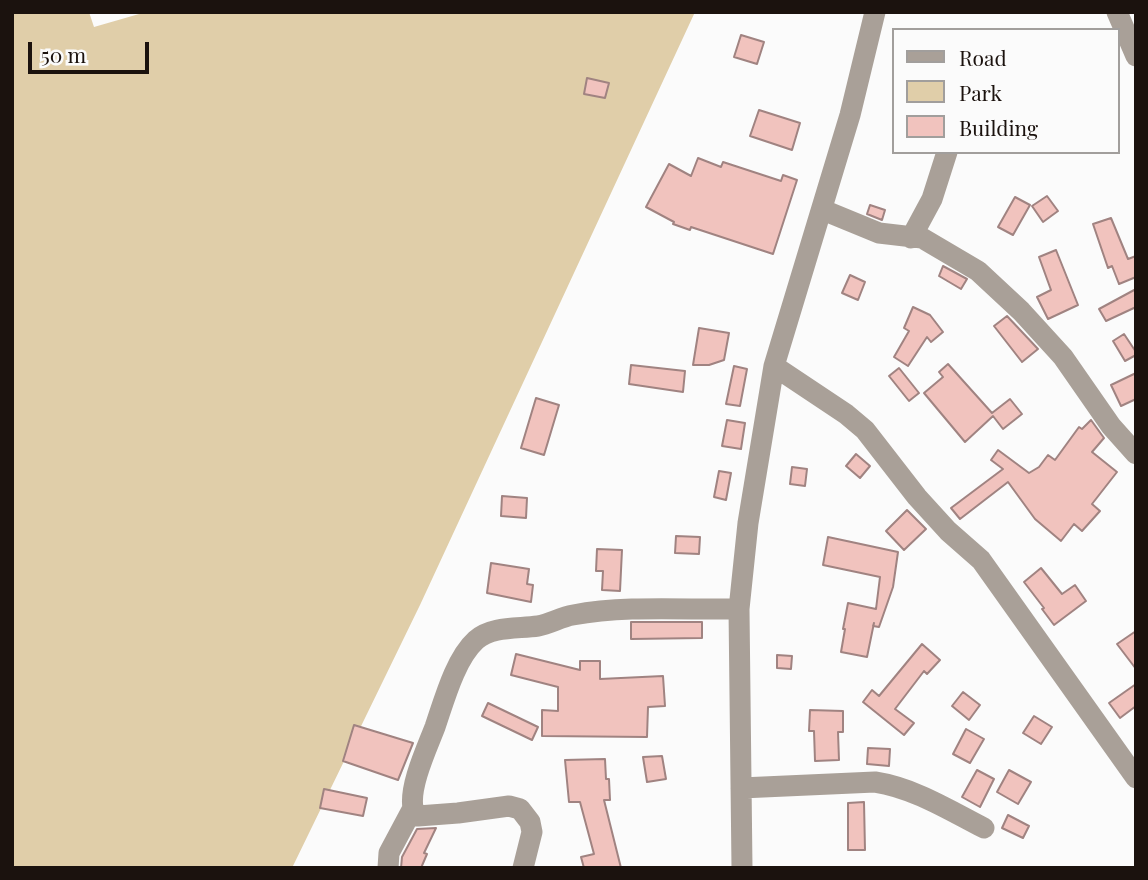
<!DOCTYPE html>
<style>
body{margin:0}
#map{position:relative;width:1148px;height:880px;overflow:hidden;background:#fbfbfb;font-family:"Playfair Display",serif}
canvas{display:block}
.frame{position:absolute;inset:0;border:14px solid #1b120e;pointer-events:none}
.legend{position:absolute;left:892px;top:28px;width:228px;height:126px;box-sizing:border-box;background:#fbfbfb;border:2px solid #a19e9c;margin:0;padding:9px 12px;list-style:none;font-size:21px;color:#1b120e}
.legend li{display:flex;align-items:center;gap:14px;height:35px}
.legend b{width:35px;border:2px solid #a19e9c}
.scale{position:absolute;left:28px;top:42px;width:121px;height:32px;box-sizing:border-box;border:4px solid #1b120e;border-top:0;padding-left:9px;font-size:21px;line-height:24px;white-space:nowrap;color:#1b120e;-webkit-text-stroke:5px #fbfbfb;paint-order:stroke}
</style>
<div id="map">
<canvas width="1148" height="880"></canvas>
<div class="frame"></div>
<ul class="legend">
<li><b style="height:9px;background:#a9a098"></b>Road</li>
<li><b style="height:19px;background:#e0cea9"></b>Park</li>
<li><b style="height:19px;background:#f1c3be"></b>Building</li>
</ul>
<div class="scale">50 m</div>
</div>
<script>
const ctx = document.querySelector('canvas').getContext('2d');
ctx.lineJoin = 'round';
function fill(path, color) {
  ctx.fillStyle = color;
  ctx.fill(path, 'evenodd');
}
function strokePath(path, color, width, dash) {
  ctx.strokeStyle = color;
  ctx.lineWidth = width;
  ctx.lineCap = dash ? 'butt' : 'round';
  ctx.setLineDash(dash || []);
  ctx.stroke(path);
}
const green = new Path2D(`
 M 12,12 L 89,12 L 94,27 L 146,12 L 695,12 L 420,605 L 292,868 L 12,868 Z`);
const building = new Path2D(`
 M 741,35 L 764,42 L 757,64 L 734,57 Z
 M 587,78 L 609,83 L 605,98 L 584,94 Z
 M 759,110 L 800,123 L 792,150 L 750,136 Z
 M 698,158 L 721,167 L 723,162 L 781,181 L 783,175 L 797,180 L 773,254 L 691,227 L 690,230 L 673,224 L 674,222 L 646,207 L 669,164 L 691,176 Z
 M 1047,196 L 1058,211 L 1043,222 L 1032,206 Z
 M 1015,197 L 1030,205 L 1013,235 L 998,227 Z
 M 870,205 L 885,210 L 882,220 L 867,214 Z
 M 1111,218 L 1128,259 L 1136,256 L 1136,277 L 1119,284 L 1112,266 L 1108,268 L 1093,224 Z
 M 1056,250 L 1078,305 L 1048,319 L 1037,297 L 1051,290 L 1039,257 Z
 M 943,266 L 967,279 L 961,289 L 939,276 Z
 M 850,275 L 865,282 L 858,300 L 842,293 Z
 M 1136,289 L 1136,307 L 1106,321 L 1099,309 Z
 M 913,307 L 930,315 L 943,332 L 931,342 L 927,337 L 908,366 L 894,357 L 909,331 L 904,328 Z
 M 1007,316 L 1038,349 L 1022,362 L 994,326 Z
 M 699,328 L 729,333 L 724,360 L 709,365 L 693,365 Z
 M 1124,334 L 1136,352 L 1136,355 L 1125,361 L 1113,341 Z
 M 948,364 L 992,413 L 1010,399 L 1022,414 L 1003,429 L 993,416 L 965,442 L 924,393 L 943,377 L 939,372 Z
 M 631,365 L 685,371 L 683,392 L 629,384 Z
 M 734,366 L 747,369 L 740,406 L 726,404 Z
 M 899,368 L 919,393 L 909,401 L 889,376 Z
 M 1136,373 L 1136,399 L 1121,406 L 1111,385 Z
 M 536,398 L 559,405 L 544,455 L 521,448 Z
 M 727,420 L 745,423 L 741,449 L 722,446 Z
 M 1091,420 L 1104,438 L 1092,452 L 1117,472 L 1092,504 L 1100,511 L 1082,531 L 1074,524 L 1061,541 L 1035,519 L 1008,482 L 960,519 L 951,508 L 1003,469 L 991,460 L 998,450 L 1029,473 L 1039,467 L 1048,455 L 1055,460 L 1079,427 L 1082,429 Z
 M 856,454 L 870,466 L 860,478 L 846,466 Z
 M 792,467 L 807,469 L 805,486 L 790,484 Z
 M 719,471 L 731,473 L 726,500 L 714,497 Z
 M 502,496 L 527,498 L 526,518 L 501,516 Z
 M 907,510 L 926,529 L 904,550 L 886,531 Z
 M 676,536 L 700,537 L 699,554 L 675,553 Z
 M 828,537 L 898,552 L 893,587 L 879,627 L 873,626 L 874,623 L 867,657 L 841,652 L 845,629 L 843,629 L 848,603 L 876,609 L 880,577 L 823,565 Z
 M 597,549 L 622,550 L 620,591 L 602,590 L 603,571 L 596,571 Z
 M 491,563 L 529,569 L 527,584 L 533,585 L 531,602 L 487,593 Z
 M 1041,568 L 1062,594 L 1075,585 L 1086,601 L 1054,625 L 1042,609 L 1044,608 L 1024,582 Z
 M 631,622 L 702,622 L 702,638 L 631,639 Z
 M 1136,631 L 1136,669 L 1117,644 Z
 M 922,644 L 940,660 L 927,674 L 924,671 L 895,709 L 914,723 L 904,735 L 863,702 L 872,690 L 879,696 Z
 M 516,654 L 580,670 L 580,661 L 600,661 L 600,679 L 663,676 L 665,706 L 648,707 L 647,737 L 542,736 L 542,710 L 558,711 L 558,687 L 511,675 Z
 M 777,655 L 792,656 L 791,669 L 777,668 Z
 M 1136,684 L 1136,706 L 1120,718 L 1109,703 Z
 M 963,692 L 980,705 L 969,720 L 952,706 Z
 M 488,703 L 538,727 L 532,740 L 482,716 Z
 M 810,710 L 843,711 L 843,732 L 838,732 L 839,760 L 815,761 L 814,731 L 809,731 Z
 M 1034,716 L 1052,727 L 1041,744 L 1023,733 Z
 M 354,725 L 413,743 L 398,780 L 343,761 Z
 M 966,729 L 984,739 L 970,763 L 953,754 Z
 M 868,748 L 890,749 L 889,766 L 867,764 Z
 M 662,756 L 666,779 L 647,782 L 643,757 Z
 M 605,759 L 606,779 L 609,779 L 610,800 L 604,800 L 621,868 L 584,868 L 581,857 L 594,854 L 580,802 L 569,802 L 565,760 Z
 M 977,770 L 994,779 L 980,807 L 962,797 Z
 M 1009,770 L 1031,782 L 1018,804 L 997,792 Z
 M 324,789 L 367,798 L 363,816 L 320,808 Z
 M 864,802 L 865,850 L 848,850 L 848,803 Z
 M 1008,815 L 1029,826 L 1023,838 L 1002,828 Z
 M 436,828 L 424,853 L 427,854 L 421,868 L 401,868 L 402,857 L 417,829 Z`);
const minor = new Path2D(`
 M 1117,12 L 1136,56
 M 823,210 L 879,233 L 922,238 L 978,271 L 1021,311 L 1063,357 L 1111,426 L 1136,454
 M 911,238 L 932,199 L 947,152
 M 774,366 L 846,414 L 865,430 L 917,497 L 948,531 L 981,560 L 1136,778
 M 741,788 L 875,782 C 914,788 949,810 984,828
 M 413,808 L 418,816 L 458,813 L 509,806 L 520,809 L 530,822 L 532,832 L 523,868
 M 388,868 L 389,853 L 413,808 C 409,786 427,748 435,727 C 444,701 455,659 476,640 C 492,626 518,629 538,626 C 550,624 561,617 573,615 C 627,605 684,610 739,609
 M 742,868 L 739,609 L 748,523 L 774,366 L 850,115 L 875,12`);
fill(green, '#e0cea9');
fill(building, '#f1c3be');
strokePath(building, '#a08381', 2);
strokePath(minor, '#a9a098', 21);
</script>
